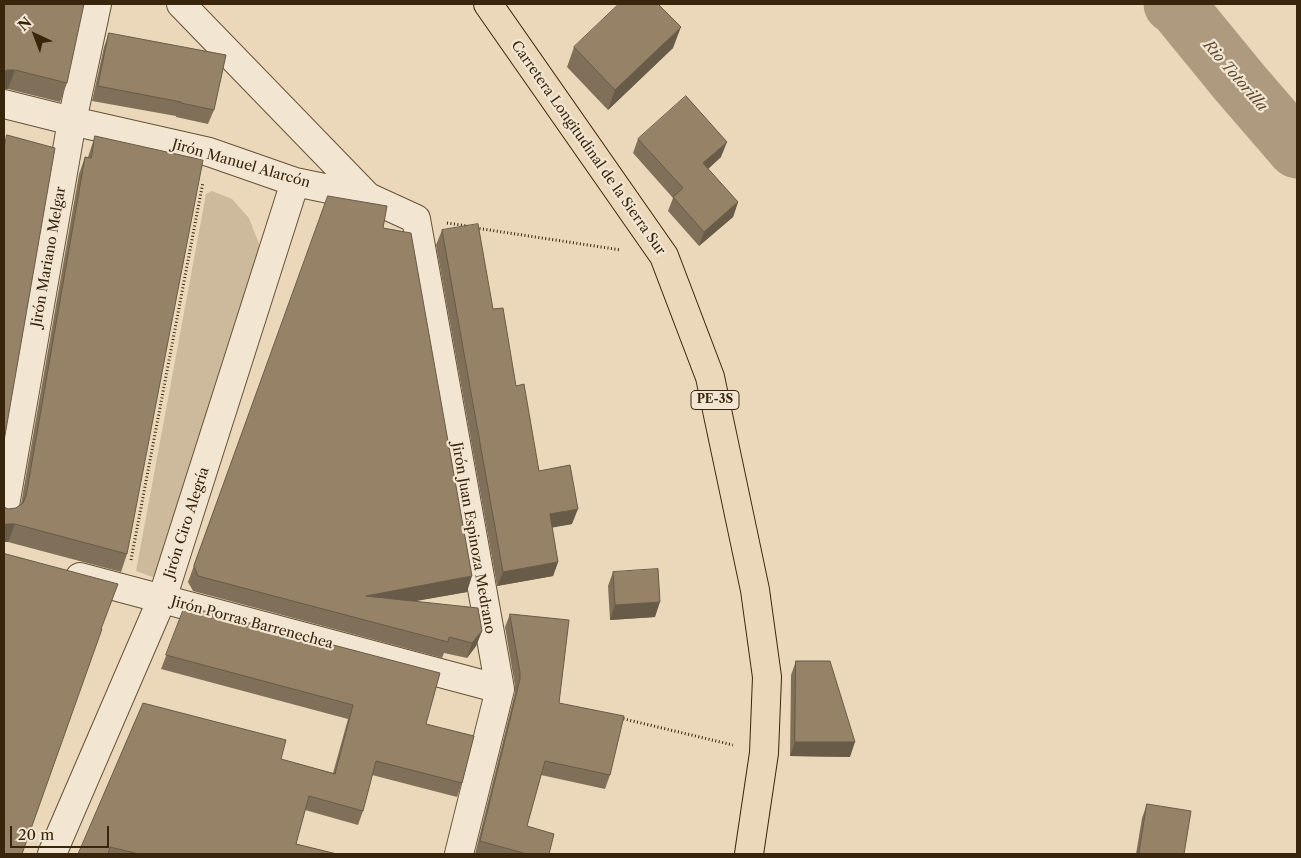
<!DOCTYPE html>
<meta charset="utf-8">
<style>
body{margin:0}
#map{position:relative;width:1301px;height:858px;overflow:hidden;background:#ebd8bb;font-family:"Libre Caslon Text",serif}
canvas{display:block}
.frame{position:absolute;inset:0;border:5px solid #38250b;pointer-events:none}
.north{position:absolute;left:10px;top:10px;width:50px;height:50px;-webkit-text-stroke:4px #f2e6d3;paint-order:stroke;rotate:317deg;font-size:14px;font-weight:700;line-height:20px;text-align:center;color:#38250b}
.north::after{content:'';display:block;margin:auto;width:18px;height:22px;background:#38250b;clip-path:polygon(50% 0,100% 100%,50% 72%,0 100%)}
.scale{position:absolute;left:10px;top:826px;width:99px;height:22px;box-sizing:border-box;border:2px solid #38250b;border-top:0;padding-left:6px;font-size:15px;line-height:18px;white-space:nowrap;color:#38250b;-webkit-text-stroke:4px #f2e6d3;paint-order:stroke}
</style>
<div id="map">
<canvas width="1301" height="858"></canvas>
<div class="frame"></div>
<div class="north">N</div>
<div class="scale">20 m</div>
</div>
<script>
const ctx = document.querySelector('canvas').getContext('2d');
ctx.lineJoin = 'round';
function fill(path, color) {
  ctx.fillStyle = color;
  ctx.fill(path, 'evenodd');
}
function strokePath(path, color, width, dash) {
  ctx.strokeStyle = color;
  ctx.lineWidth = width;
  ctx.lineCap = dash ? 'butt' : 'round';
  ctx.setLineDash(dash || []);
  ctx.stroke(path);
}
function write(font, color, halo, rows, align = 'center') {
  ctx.font = font + ' "Libre Caslon Text",serif';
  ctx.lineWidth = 4.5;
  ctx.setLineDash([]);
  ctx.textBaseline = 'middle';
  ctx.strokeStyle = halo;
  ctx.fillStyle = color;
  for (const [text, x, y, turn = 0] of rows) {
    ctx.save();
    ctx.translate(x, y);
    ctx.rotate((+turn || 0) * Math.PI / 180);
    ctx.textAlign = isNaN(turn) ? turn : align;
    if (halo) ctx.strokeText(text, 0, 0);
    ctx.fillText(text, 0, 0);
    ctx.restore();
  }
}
const green = new Path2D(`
 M 212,191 L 232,199 L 249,218 L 263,254 L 155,578 L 136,571 L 206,194 Z`);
const river = new Path2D(`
 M 1173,4 L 1177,6 L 1240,83 L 1297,149`);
const path = new Path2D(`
 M 447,223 L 468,226
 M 476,228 L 621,250
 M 131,560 L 203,182
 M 620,718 L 733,745`);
const minor = new Path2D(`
 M 181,4 L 368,197
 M 4,104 L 72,121 L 209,152 L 295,182 L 368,197 L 416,219 L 500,689 L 459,854
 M 4,511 L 72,121 L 97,4
 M 80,577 L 500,689
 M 52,854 L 162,599 L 295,182`);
const trunk = new Path2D(`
 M 488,4 L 664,256 L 710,377 L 755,590 L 767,677 L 764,753 L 749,854`);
const wall = new Path2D(`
 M 4,4 L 67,83 L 60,102 L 8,89 L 4,89 Z
 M 109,33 L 214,110 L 208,124 L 176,117 L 176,116 L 92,101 L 104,47 Z
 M 574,47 L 673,48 L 608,110 L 567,67 Z
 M 95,136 L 127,554 L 121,572 L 8,542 L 4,542 L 4,507 L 8,509 L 16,508 L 21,504 L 79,174 L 85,157 L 88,157 Z
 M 638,139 L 721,157 L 708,169 L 738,202 L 733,217 L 699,246 L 668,211 L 673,198 L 633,153 Z
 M 328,196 L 383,228 L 467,592 L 414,601 L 482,631 L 476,646 L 467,658 L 444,653 L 442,658 L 193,591 L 188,582 Z
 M 442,230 L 493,309 L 539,471 L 572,524 L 552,527 L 558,562 L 553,576 L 497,586 L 436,245 Z
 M 613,572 L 655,617 L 610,620 L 608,586 Z
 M 185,606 L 426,724 L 462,783 L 457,797 L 372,775 L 363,811 L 358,825 L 305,810 L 296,844 L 337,854 L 78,854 L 281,759 L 333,773 L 348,719 L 161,669 Z
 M 510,614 L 559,703 L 610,775 L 605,789 L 541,775 L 527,826 L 549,854 L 475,854 L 515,692 L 515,686 L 505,627 Z
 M 796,661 L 850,757 L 790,756 L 791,675 Z
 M 1147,804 L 1184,854 L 1136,854 L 1142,818 Z`);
const shadedWall = new Path2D(`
 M 681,27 L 673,48 L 608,110 L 615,90 Z
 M 7,70 L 15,70 L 8,89 L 4,89 L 4,72 Z
 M 727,142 L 721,157 L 698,178 L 703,163 Z
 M 738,202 L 733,217 L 699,246 L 704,232 Z
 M 578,509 L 572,524 L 545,529 L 550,514 Z
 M 6,524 L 15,524 L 8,542 L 4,542 L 4,526 Z
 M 558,562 L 553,576 L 497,586 L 503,572 Z
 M 472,576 L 467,592 L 360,611 L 366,596 Z
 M 660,602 L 655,617 L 610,620 L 615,605 Z
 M 482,631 L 476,646 L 467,658 L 472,643 Z
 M 795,742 L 855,742 L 850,757 L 790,756 Z`);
const building = new Path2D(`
 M 4,4 L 84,4 L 67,83 L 15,70 L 7,70 L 4,72 Z
 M 619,4 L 658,4 L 681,27 L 615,90 L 574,47 Z
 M 109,33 L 226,55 L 214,110 L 181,103 L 181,102 L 98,86 Z
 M 686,96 L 727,142 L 703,163 L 738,202 L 704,232 L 673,197 L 683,188 L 638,139 Z
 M 7,135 L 55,148 L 4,441 L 4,148 Z
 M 95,136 L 203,160 L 127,554 L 15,524 L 6,524 L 4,526 L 4,507 L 8,509 L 16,508 L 23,503 L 26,496 L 85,157 L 91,158 Z
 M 328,196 L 387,206 L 383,228 L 411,233 L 472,576 L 366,596 L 478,608 L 482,631 L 472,643 L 449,637 L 448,642 L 198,576 L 194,566 Z
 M 478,224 L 493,309 L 503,308 L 516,386 L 524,384 L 539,471 L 570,465 L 578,509 L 550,514 L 558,562 L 503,572 L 442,230 Z
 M 4,553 L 6,554 L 118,584 L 101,629 L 102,629 L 22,854 L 4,854 Z
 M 658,569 L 660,602 L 615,605 L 613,572 Z
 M 185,606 L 440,673 L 426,724 L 474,736 L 462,783 L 376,761 L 363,811 L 309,796 L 296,844 L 337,854 L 139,854 L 110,847 L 108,854 L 78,854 L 143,703 L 286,740 L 281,759 L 335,774 L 353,705 L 166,655 Z
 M 510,614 L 569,620 L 559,703 L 624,716 L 610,775 L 545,761 L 527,826 L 554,834 L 549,854 L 527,854 L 480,841 L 520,679 L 520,673 Z
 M 796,661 L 830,661 L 855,742 L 795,742 Z
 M 1147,804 L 1191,811 L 1184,854 L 1139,854 Z`);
const shields = [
 [715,400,48]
];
const shieldNames = [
 ["PE-3S",715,400]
];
const streetNames = [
 ["Carretera Longitudinal de la Sierra Sur",588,148,55],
 ["Jirón Manuel Alarcón",241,164,16],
 ["Jirón Mariano Melgar",49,257,-80],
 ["Jirón Ciro Alegría",187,523,-72],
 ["Jirón Juan Espinoza Medrano",473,538,80],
 ["Jirón Porras Barrenechea",252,623,15]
];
const waterNames = [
 ["Rio Totorilla",1235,76,49]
];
fill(green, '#cdba9d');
strokePath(river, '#ae9b7f', 59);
strokePath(minor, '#655237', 30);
strokePath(trunk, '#38250b', 30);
strokePath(path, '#38250b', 3, [1, 2.5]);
strokePath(minor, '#f2e6d3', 28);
strokePath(trunk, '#ebd8bb', 28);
fill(wall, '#807059');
fill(shadedWall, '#685b48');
fill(building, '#958267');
strokePath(building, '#685b48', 1);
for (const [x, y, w] of shields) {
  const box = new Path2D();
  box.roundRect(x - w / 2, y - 9.5, w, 19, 4);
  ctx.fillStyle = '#f2e6d3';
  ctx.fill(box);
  strokePath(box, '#38250b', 1);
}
write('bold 12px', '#38250b', null, shieldNames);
write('14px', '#38250b', '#f2e6d3', streetNames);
write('italic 15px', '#5b482e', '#f2e6d3', waterNames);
</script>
